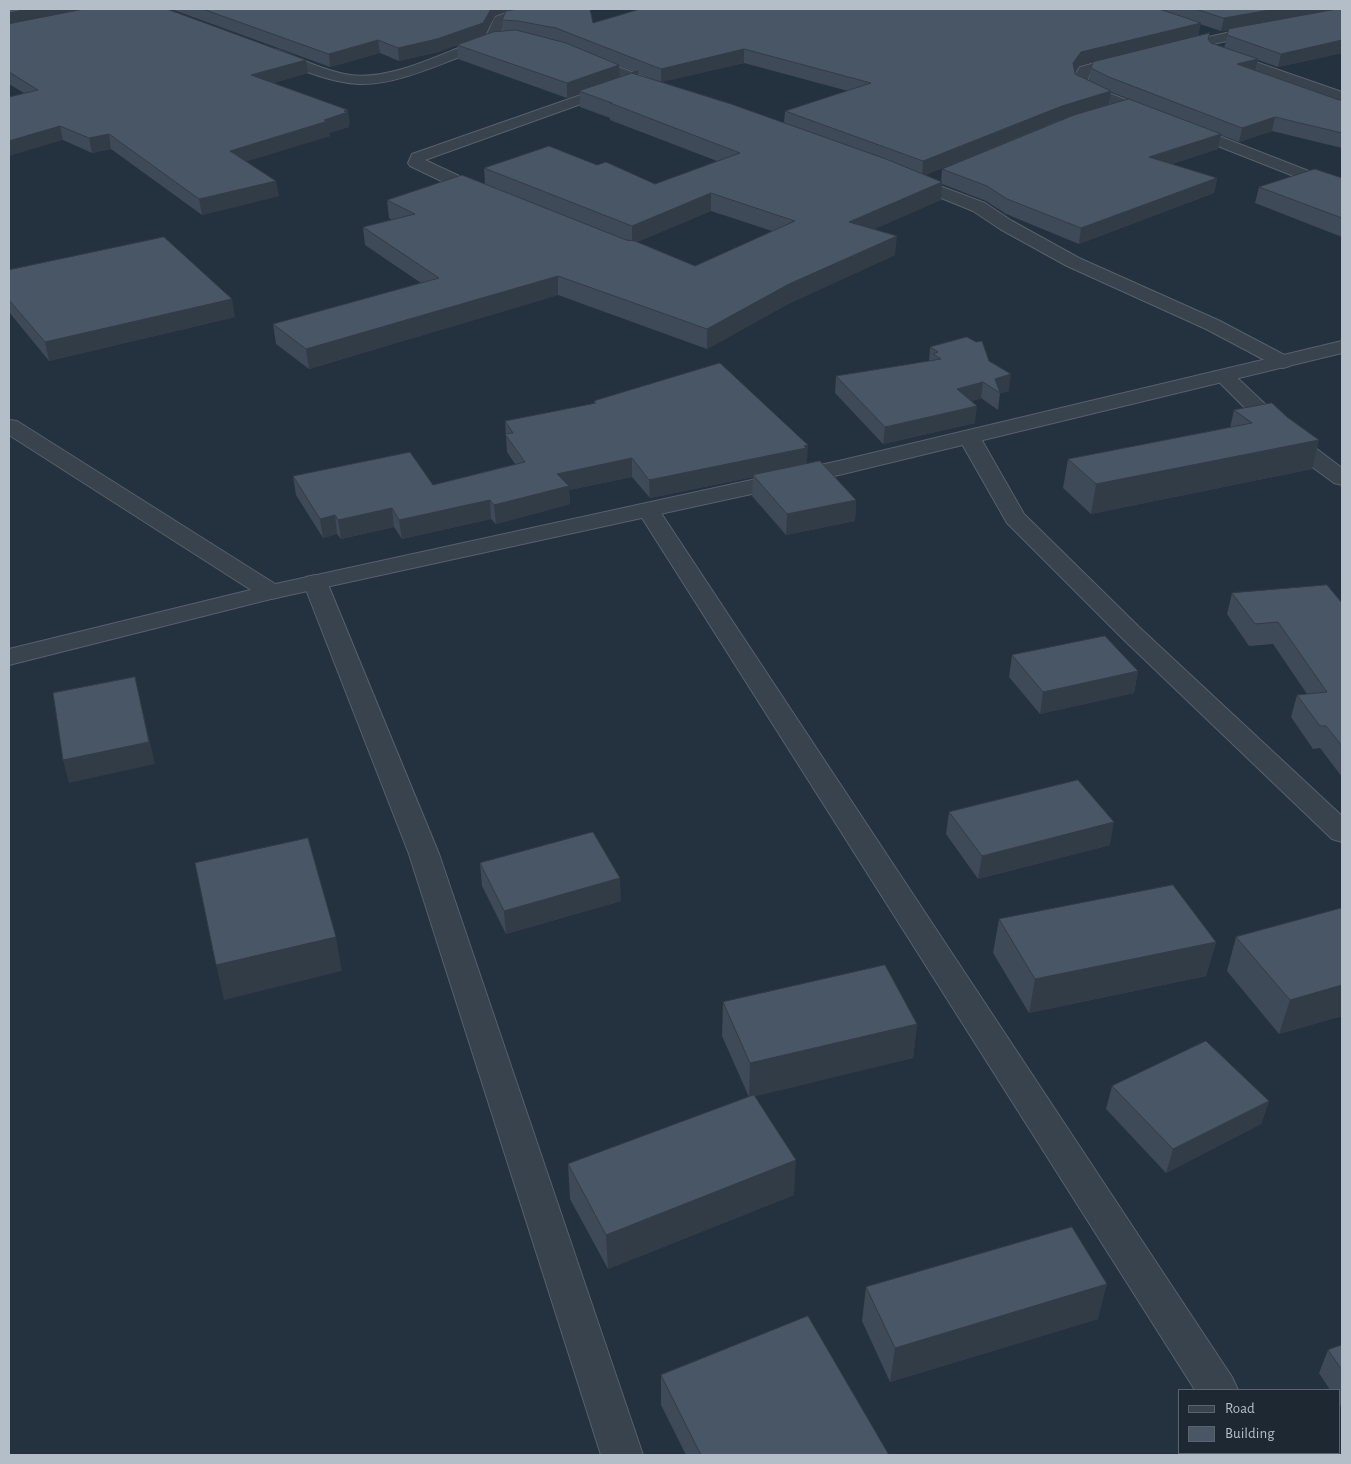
<!DOCTYPE html>
<style>
body{margin:0}
#map{position:relative;width:1351px;height:1464px;overflow:hidden;background:#24313e;font-family:"Alegreya Sans",sans-serif}
canvas{display:block}
.frame{position:absolute;inset:0;border:10px solid #b4bec9;pointer-events:none}
.legend{position:absolute;left:1178px;top:1389px;width:162px;height:65px;box-sizing:border-box;background:#1d2833;border:1px solid #59646f;margin:0;padding:6px 9px;list-style:none;font-size:15px;color:#b4bec9}
.legend li{display:flex;align-items:center;gap:10px;height:25px}
.legend b{width:25px;border:1px solid #59646f}
</style>
<div id="map">
<canvas width="1351" height="1464"></canvas>
<div class="frame"></div>
<ul class="legend">
<li><b style="height:6px;background:#38434e"></b>Road</li>
<li><b style="height:14px;background:#485665"></b>Building</li>
</ul>
</div>
<script>
const ctx = document.querySelector('canvas').getContext('2d');
ctx.lineJoin = 'round';
function strokePath(path, color, width, dash) {
  ctx.strokeStyle = color;
  ctx.lineWidth = width;
  ctx.lineCap = dash ? 'butt' : 'round';
  ctx.setLineDash(dash || []);
  ctx.stroke(path);
}
function fill(path, color) {
  ctx.fillStyle = color;
  ctx.fill(path, 'evenodd');
}
const minor = new Path2D(`
 M 537,9 L 573,9 L 567,13 L 511,20 L 505,22 L 497,43 C 457,56 400,86 359,84 C 327,82 297,68 268,56 L 266,53 L 273,49 L 278,50 C 301,59 325,71 350,75 C 393,81 445,51 485,38 L 495,17 L 508,12 Z
 M 1262,25 L 1269,29 L 1267,32 L 1173,53 L 1166,49 L 1168,46 Z
 M 1221,50 L 1342,92 L 1342,101 L 1216,57 L 1214,54 Z
 M 584,54 L 666,85 L 668,88 L 666,91 L 656,91 L 579,61 L 577,58 Z
 M 1128,54 L 1135,58 L 1133,61 L 1090,73 L 1087,82 L 1106,92 L 1342,184 L 1342,195 L 1096,98 L 1073,84 L 1073,78 L 1080,67 Z
 M 615,83 L 620,84 L 622,87 L 620,90 L 425,160 L 489,190 L 491,194 L 489,198 L 477,198 L 410,166 L 408,163 L 412,154 Z
 M 908,174 L 985,203 L 1012,221 L 1079,258 L 1220,321 L 1290,358 L 1293,362 L 1290,366 L 1283,368 L 1276,366 L 1206,329 L 1067,266 L 1000,229 L 973,211 L 902,182 L 900,179 L 902,176 Z
 M 1224,370 L 1231,372 L 1297,434 L 1342,468 L 1342,485 L 1334,483 L 1281,444 L 1217,380 L 1214,376 L 1217,372 Z
 M 9,420 L 17,421 L 280,587 L 283,592 L 280,597 L 271,599 L 262,597 L 9,435 Z
 M 969,431 L 977,432 L 980,437 L 1024,514 L 1139,627 L 1342,816 L 1342,842 L 1332,839 L 1121,637 L 1007,523 L 958,437 L 961,432 Z
 M 648,503 L 656,505 L 659,510 L 1232,1377 L 1238,1390 L 1195,1390 L 637,510 L 640,505 Z
 M 315,575 L 324,577 L 327,582 L 439,854 L 643,1455 L 601,1455 L 409,854 L 303,582 L 306,577 Z
 M 1237,1453 L 1280,1453 L 1281,1455 L 1238,1455 Z`);
const tertiary = new Path2D(`
 M 1342,341 L 1342,353 L 843,474 L 271,599 L 9,665 L 9,649 L 271,585 L 843,460 Z`);
const wall = new Path2D(`
 M 9,9 L 308,73 L 273,83 L 350,124 L 349,124 L 349,127 L 329,133 L 330,136 L 246,161 L 279,196 L 202,215 L 111,149 L 92,153 L 63,140 L 24,93 L 9,84 Z
 M 171,9 L 516,9 L 508,10 L 593,23 L 640,9 L 1342,9 L 1342,53 L 1278,67 L 1258,60 L 1256,71 L 1339,100 L 1342,100 L 1342,148 L 1272,131 L 1239,142 L 1221,135 L 1218,149 L 1172,164 L 1217,178 L 1214,193 L 1079,244 L 1006,214 L 986,201 L 942,184 L 941,200 L 873,229 L 895,255 L 788,304 L 707,349 L 558,295 L 309,369 L 276,344 L 273,324 L 421,283 L 365,245 L 363,227 L 392,220 L 389,218 L 387,200 L 485,184 L 484,168 L 597,165 L 655,184 L 717,161 L 610,120 L 610,118 L 580,107 L 580,94 L 567,98 L 458,59 L 457,45 L 438,52 L 399,61 L 380,53 L 330,67 ZM 505,11 L 502,20 L 503,31 L 484,35 L 495,16 ZM 1200,24 L 1221,31 L 1229,30 L 1224,48 L 1211,43 L 1208,40 L 1198,36 ZM 1093,62 L 1091,68 L 1089,81 L 1075,74 L 1075,72 L 1080,65 ZM 744,63 L 848,91 L 785,111 L 784,123 L 638,75 L 638,73 L 661,82 ZM 619,66 L 635,72 L 620,77 ZM 1111,92 L 1129,99 L 1109,105 ZM 1067,118 L 942,169 L 941,182 L 925,175 ZM 711,211 L 772,231 L 695,266 L 637,242 Z
 M 1342,178 L 1342,237 L 1255,203 L 1259,187 Z
 M 9,270 L 235,317 L 49,361 L 9,312 Z
 M 930,347 L 989,361 L 1009,391 L 1000,393 L 998,410 L 981,398 L 972,401 L 975,423 L 883,444 L 835,393 L 836,376 L 929,361 Z
 M 594,401 L 807,464 L 856,500 L 855,521 L 786,535 L 752,496 L 753,477 L 650,498 L 632,477 L 569,490 L 570,504 L 496,524 L 491,519 L 402,539 L 394,527 L 341,539 L 337,534 L 323,538 L 296,495 L 293,476 L 433,485 L 515,464 L 507,452 L 505,421 L 594,404 Z
 M 1234,410 L 1312,469 L 1091,514 L 1063,488 L 1068,459 L 1230,428 Z
 M 1232,593 L 1342,603 L 1342,777 L 1320,748 L 1313,749 L 1291,717 L 1297,695 L 1307,694 L 1273,644 L 1249,646 L 1227,614 Z
 M 1012,655 L 1138,671 L 1134,693 L 1040,714 L 1009,677 Z
 M 949,812 L 1110,845 L 978,879 L 946,834 Z
 M 480,863 L 621,901 L 506,934 L 482,886 Z
 M 1342,908 L 1342,1016 L 1279,1034 L 1227,971 L 1236,937 Z
 M 999,919 L 1216,942 L 1206,976 L 1029,1013 L 993,953 Z
 M 723,1002 L 917,1024 L 913,1058 L 754,1096 L 794,1195 L 608,1269 L 570,1199 L 568,1164 L 749,1097 L 722,1036 Z
 M 1112,1086 L 1269,1101 L 1261,1124 L 1166,1173 L 1106,1109 Z
 M 866,1287 L 1098,1319 L 890,1382 L 862,1321 Z
 M 1342,1345 L 1342,1409 L 1340,1405 L 1340,1390 L 1330,1390 L 1319,1373 L 1328,1350 Z
 M 661,1375 L 889,1455 L 686,1455 L 661,1405 Z`);
const shadedWall = new Path2D(`
 M 29,9 L 92,9 L 9,26 L 9,13 Z
 M 491,9 L 516,9 L 511,9 L 495,16 L 484,36 L 438,52 L 399,61 L 398,48 Z
 M 1275,9 L 1339,9 L 1221,31 L 1224,18 Z
 M 1201,23 L 1198,36 L 1080,65 L 1071,77 L 1073,63 L 1081,52 Z
 M 378,40 L 380,53 L 330,67 L 329,54 Z
 M 1342,40 L 1342,53 L 1278,67 L 1281,54 Z
 M 744,49 L 744,63 L 661,82 L 661,69 Z
 M 1258,59 L 1255,72 L 1237,64 Z
 M 306,60 L 308,73 L 253,89 L 251,75 Z
 M 619,65 L 620,80 L 579,91 L 580,94 L 567,98 L 567,83 Z
 M 638,71 L 638,87 L 632,73 Z
 M 1111,91 L 1109,105 L 1060,120 L 922,176 L 923,161 L 1062,106 Z
 M 348,110 L 350,124 L 349,124 L 349,127 L 329,133 L 330,136 L 232,166 L 230,151 L 324,120 Z
 M 1275,117 L 1272,131 L 1239,142 L 1242,128 Z
 M 60,126 L 63,140 L 9,156 L 9,141 Z
 M 109,134 L 111,149 L 92,153 L 89,138 Z
 M 1221,134 L 1218,149 L 1147,172 L 1149,157 Z
 M 1217,178 L 1214,193 L 1079,244 L 1081,228 Z
 M 276,181 L 279,196 L 202,215 L 199,199 Z
 M 942,182 L 941,200 L 848,241 L 849,222 Z
 M 711,193 L 711,211 L 632,244 L 632,226 Z
 M 897,236 L 895,255 L 788,304 L 707,349 L 707,329 L 789,284 Z
 M 558,276 L 558,295 L 309,369 L 306,349 Z
 M 232,299 L 235,317 L 49,361 L 45,342 Z
 M 1011,374 L 1009,391 L 1000,393 L 995,379 Z
 M 983,382 L 981,398 L 955,406 L 957,389 Z
 M 977,406 L 975,423 L 883,444 L 885,427 Z
 M 1319,440 L 1312,469 L 1091,514 L 1096,484 Z
 M 808,445 L 807,464 L 753,475 L 753,477 L 650,498 L 649,480 Z
 M 632,458 L 632,477 L 569,490 L 570,504 L 496,524 L 494,505 L 557,474 Z
 M 490,500 L 491,519 L 402,539 L 399,520 Z
 M 856,500 L 855,521 L 786,535 L 787,514 Z
 M 392,508 L 394,527 L 341,539 L 338,520 Z
 M 335,515 L 337,534 L 323,538 L 320,519 Z
 M 1138,671 L 1134,693 L 1040,714 L 1043,692 Z
 M 135,677 L 155,764 L 69,783 L 63,760 Z
 M 1114,822 L 1110,845 L 978,879 L 982,856 Z
 M 620,878 L 621,901 L 506,934 L 504,911 Z
 M 336,937 L 342,971 L 224,1000 L 216,965 Z
 M 1216,942 L 1206,976 L 1029,1013 L 1035,979 Z
 M 1342,985 L 1342,1016 L 1279,1034 L 1290,1000 Z
 M 917,1024 L 913,1058 L 749,1098 L 750,1063 Z
 M 1269,1101 L 1261,1124 L 1166,1173 L 1173,1149 Z
 M 796,1160 L 794,1195 L 608,1269 L 606,1235 Z
 M 1107,1284 L 1098,1319 L 890,1382 L 895,1348 Z`);
const building = new Path2D(`
 M 9,9 L 29,9 L 9,13 Z
 M 84,9 L 167,9 L 306,60 L 251,75 L 348,110 L 344,111 L 348,112 L 324,120 L 328,121 L 230,151 L 276,181 L 199,199 L 109,134 L 89,138 L 60,126 L 9,141 L 9,97 L 38,90 L 9,72 L 9,24 Z
 M 203,9 L 491,9 L 483,23 L 437,39 L 398,48 L 378,40 L 329,54 Z
 M 520,9 L 590,9 L 593,23 L 640,9 L 1159,9 L 1201,23 L 1081,52 L 1073,63 L 1075,74 L 1111,91 L 1062,106 L 923,161 L 785,111 L 871,83 L 744,49 L 661,69 L 556,28 L 518,21 L 502,20 L 506,11 Z
 M 1196,9 L 1275,9 L 1224,18 Z
 M 1337,9 L 1342,9 L 1342,40 L 1281,54 L 1227,35 L 1229,29 Z
 M 516,30 L 566,43 L 619,65 L 567,83 L 457,45 L 493,32 Z
 M 1210,33 L 1208,39 L 1211,43 L 1258,59 L 1237,64 L 1339,100 L 1342,100 L 1342,133 L 1275,117 L 1242,128 L 1109,77 L 1091,68 L 1093,62 Z
 M 638,71 L 632,73 L 731,104 L 886,159 L 942,182 L 849,222 L 897,236 L 789,284 L 707,329 L 558,276 L 306,349 L 273,324 L 439,278 L 363,227 L 415,214 L 387,200 L 462,175 L 626,240 L 635,241 L 695,266 L 795,221 L 711,193 L 632,226 L 484,168 L 549,146 L 597,165 L 606,162 L 655,184 L 740,153 L 610,103 L 612,103 L 579,91 Z
 M 1129,99 L 1221,134 L 1149,157 L 1217,178 L 1081,228 L 1007,199 L 987,186 L 942,169 L 1074,115 Z
 M 1315,169 L 1342,178 L 1342,218 L 1259,187 Z
 M 164,237 L 232,299 L 45,342 L 9,300 L 9,270 Z
 M 967,337 L 976,342 L 982,341 L 989,361 L 1011,374 L 995,379 L 1000,393 L 983,382 L 957,389 L 977,406 L 885,427 L 836,376 L 941,359 L 933,354 L 938,352 L 930,347 Z
 M 720,363 L 808,445 L 804,446 L 806,448 L 649,480 L 632,458 L 557,474 L 569,486 L 494,505 L 490,500 L 399,520 L 392,508 L 338,520 L 335,515 L 320,519 L 293,476 L 410,452 L 433,485 L 525,462 L 505,434 L 513,433 L 505,421 L 596,403 L 594,401 Z
 M 1272,403 L 1287,417 L 1319,440 L 1096,484 L 1068,459 L 1252,423 L 1234,410 Z
 M 820,461 L 856,500 L 787,514 L 753,475 Z
 M 1327,585 L 1342,603 L 1342,746 L 1326,726 L 1320,726 L 1297,695 L 1327,692 L 1278,622 L 1255,624 L 1232,593 Z
 M 1105,636 L 1138,671 L 1043,692 L 1012,655 Z
 M 135,677 L 149,742 L 63,760 L 53,693 Z
 M 1078,780 L 1114,822 L 982,856 L 949,812 Z
 M 593,832 L 620,878 L 504,911 L 480,863 Z
 M 308,838 L 336,937 L 216,965 L 195,863 Z
 M 1173,885 L 1216,942 L 1035,979 L 999,919 Z
 M 1342,908 L 1342,985 L 1290,1000 L 1236,937 Z
 M 885,965 L 917,1024 L 750,1063 L 723,1002 Z
 M 1206,1041 L 1269,1101 L 1173,1149 L 1112,1086 Z
 M 754,1095 L 796,1160 L 606,1235 L 568,1164 Z
 M 1072,1227 L 1107,1284 L 895,1348 L 866,1287 Z
 M 808,1316 L 889,1455 L 701,1455 L 661,1375 Z
 M 1342,1345 L 1342,1370 L 1328,1350 Z`);
strokePath(minor, '#56616c', 2);
strokePath(tertiary, '#56616c', 2);
fill(minor, '#38434e');
fill(tertiary, '#38434e');
fill(wall, '#3e4a57');
fill(shadedWall, '#323c47');
fill(building, '#485665');
strokePath(building, '#323c47', 1);
</script>
